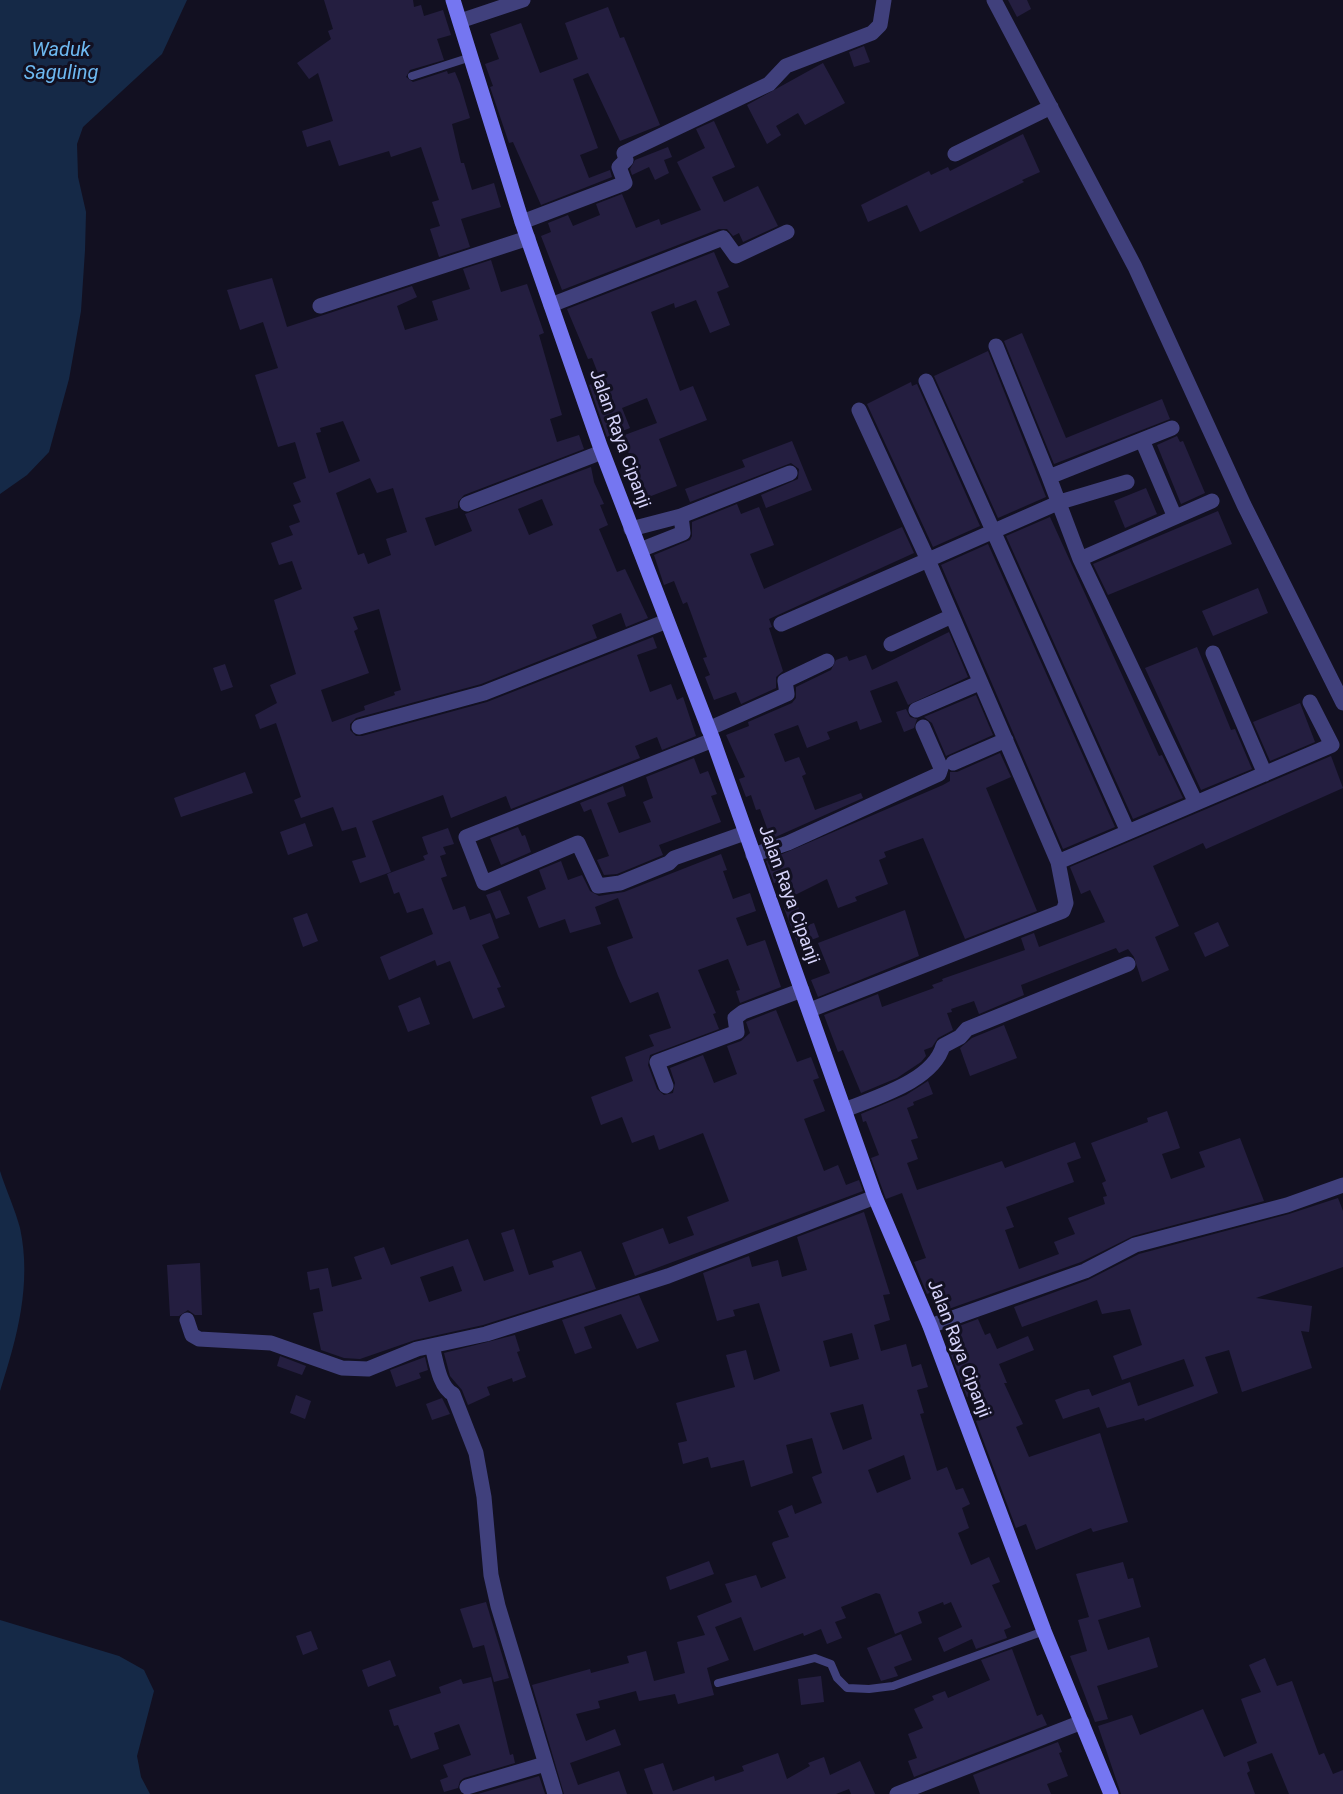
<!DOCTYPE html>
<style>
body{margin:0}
canvas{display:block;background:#121021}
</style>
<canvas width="1343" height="1794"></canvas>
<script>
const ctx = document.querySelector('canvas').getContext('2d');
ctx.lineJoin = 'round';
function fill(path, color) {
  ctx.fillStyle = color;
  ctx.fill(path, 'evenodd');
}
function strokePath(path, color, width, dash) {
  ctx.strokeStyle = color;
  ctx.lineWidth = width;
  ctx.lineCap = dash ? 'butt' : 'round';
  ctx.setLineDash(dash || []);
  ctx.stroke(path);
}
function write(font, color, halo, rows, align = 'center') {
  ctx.font = font + ' Roboto,sans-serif';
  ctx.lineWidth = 6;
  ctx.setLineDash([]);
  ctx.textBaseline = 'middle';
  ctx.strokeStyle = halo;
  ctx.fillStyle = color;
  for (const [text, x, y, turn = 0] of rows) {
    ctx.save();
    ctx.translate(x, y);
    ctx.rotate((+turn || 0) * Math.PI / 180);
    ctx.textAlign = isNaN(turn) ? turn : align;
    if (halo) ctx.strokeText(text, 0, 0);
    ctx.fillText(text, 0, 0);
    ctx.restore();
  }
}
const water = new Path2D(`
 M 0,0 L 187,0 L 162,54 L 83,127 L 77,144 L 78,177 L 86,212 L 85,250 L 81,311 L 69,379 L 49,452 L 27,475 L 0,494 Z
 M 0,1171 C 6,1190 15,1209 20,1228 C 32,1284 17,1338 0,1391 Z
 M 0,1620 L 119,1656 L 144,1670 L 154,1691 L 137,1756 L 141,1777 L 150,1794 L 0,1794 Z`);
const building = new Path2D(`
 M 324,0 L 413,0 L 414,7 L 421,5 L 424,16 L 443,10 L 451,35 L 437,39 L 444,60 L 410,70 L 406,77 L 413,82 L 447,71 L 448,74 L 455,72 L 460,84 L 470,118 L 452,124 L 461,163 L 464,163 L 472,190 L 494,183 L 501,207 L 461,219 L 470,247 L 439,257 L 430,229 L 440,226 L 432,202 L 439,200 L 421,147 L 391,157 L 389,151 L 339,166 L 330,140 L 307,147 L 302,131 L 333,121 L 318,73 L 309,79 L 297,63 L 331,39 L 328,31 L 333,29 Z
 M 1008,0 L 1027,0 L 1031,9 L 1017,17 Z
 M 608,7 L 620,38 L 624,37 L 660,125 L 620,141 L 588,73 L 573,79 L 598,148 L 580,155 L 589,178 L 610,170 L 612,177 L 541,205 L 513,142 L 509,143 L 490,87 L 493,86 L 485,64 L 499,59 L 490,34 L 521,23 L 540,73 L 578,59 L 565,23 Z
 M 864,46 L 870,62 L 854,67 L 849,52 Z
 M 823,63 L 845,103 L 805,125 L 798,113 L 776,126 L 781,135 L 767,144 L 747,105 Z
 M 714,121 L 735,167 L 712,177 L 724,202 L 758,186 L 778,226 L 743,242 L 739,233 L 733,236 L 727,229 L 719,229 L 562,290 L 541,236 L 551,232 L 548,223 L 568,215 L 573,226 L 600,215 L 596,204 L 622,194 L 636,228 L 659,219 L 661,225 L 701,210 L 677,162 L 705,148 L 696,129 Z
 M 1023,134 L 1040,172 L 1022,180 L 1024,182 L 920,232 L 907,205 L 868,222 L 861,205 L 929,171 L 931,175 L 948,167 L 950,171 Z
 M 668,147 L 672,157 L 664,160 L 669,173 L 655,180 L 649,167 L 632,175 L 630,169 L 635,160 Z
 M 714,252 L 729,287 L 717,292 L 730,325 L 710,333 L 696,300 L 675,308 L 674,303 L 651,312 L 680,391 L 693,386 L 707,420 L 659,439 L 677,486 L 646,498 L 622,436 L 657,423 L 647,398 L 622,408 L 630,428 L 607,437 L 589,385 L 601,381 L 592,358 L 588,359 L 567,309 Z
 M 491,260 L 501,292 L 527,284 L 544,333 L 539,335 L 562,415 L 550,419 L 557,442 L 579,435 L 584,449 L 464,495 L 458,502 L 458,508 L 425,518 L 435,546 L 472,531 L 465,514 L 591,467 L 594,482 L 604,504 L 600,505 L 608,525 L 599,529 L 617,572 L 625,569 L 648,618 L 626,627 L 621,613 L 592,625 L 597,638 L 481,684 L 356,718 L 350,724 L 350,730 L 356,736 L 362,736 L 487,702 L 653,637 L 657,648 L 637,655 L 650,692 L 671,684 L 677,700 L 683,697 L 696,736 L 662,750 L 657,737 L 635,746 L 640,758 L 511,809 L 506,796 L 451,818 L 443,795 L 372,821 L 391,872 L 360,883 L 352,861 L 366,857 L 356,827 L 342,831 L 333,807 L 301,818 L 294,800 L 301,797 L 276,723 L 260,729 L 255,715 L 277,703 L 270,685 L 296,674 L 274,600 L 302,589 L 292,561 L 279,565 L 271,543 L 293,535 L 289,526 L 300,522 L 293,505 L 301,502 L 293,483 L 306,478 L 295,442 L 278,447 L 255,375 L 278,368 L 263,322 L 240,330 L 227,290 L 272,278 L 287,327 L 412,286 L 417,297 L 397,306 L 405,330 L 438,320 L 432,301 L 470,289 L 463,269 ZM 343,421 L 360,461 L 329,473 L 316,433 L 321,432 L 320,428 ZM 370,478 L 377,493 L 393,488 L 407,532 L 386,539 L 391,555 L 368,564 L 364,553 L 358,555 L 336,493 ZM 542,499 L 553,525 L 529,535 L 518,509 ZM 379,609 L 401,690 L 394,692 L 395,695 L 364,706 L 365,710 L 332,722 L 321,690 L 369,673 L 354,631 L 358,629 L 353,617 Z
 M 1022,333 L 1066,438 L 1162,399 L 1170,419 L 1054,464 L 1004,341 Z
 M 988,351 L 1046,497 L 998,518 L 934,376 Z
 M 911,382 L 912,386 L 917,384 L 980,526 L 933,547 L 867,404 Z
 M 1177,436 L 1180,442 L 1183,441 L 1205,493 L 1181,504 L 1157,445 Z
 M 792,441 L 812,490 L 766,508 L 761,495 L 798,479 L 799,469 L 791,463 L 690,502 L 685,489 L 745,467 L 742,460 Z
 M 1146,488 L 1157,514 L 1125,528 L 1114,501 Z
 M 737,504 L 741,514 L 759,507 L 774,545 L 750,554 L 764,589 L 902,527 L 914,553 L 769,619 L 772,627 L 769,628 L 783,671 L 776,677 L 776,688 L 741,704 L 736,692 L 714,700 L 705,677 L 710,675 L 703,658 L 707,657 L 687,602 L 683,604 L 674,581 L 664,585 L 654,555 L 690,540 L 692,536 L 692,522 Z
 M 1218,511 L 1232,544 L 1108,595 L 1093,564 Z
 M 1050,517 L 1159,756 L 1162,755 L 1183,798 L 1133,819 L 1006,536 Z
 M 988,544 L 1115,827 L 1063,849 L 941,565 Z
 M 1258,588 L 1268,613 L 1213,636 L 1202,611 Z
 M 949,632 L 968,677 L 908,705 L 897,681 L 870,691 L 882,722 L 860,730 L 857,721 L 827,732 L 830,739 L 807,748 L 798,725 L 774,734 L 785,762 L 799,757 L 806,774 L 802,776 L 815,810 L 861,793 L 863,798 L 771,839 L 760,809 L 756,810 L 751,795 L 746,797 L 739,779 L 745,777 L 726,735 L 749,726 L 748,722 L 792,703 L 796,698 L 796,687 L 831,670 L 836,660 L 847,656 L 849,661 L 866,655 L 872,670 Z
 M 1197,647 L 1231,730 L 1235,729 L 1252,769 L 1201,790 L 1145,668 Z
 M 225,664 L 233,687 L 221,691 L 213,668 Z
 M 976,695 L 993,735 L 946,756 L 932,723 L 924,717 Z
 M 1300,703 L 1315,742 L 1270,761 L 1253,722 Z
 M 906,709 L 910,717 L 917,719 L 914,728 L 904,732 L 896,712 Z
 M 1000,753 L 1011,777 L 986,788 L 1037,911 L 965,939 L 923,838 L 884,852 L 886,857 L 879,860 L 888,884 L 855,897 L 857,901 L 838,908 L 827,879 L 787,899 L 778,882 L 774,883 L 766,861 L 943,785 L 950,781 L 950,772 L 957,772 Z
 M 1331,756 L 1343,788 L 1206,849 L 1203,843 L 1153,866 L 1179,926 L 1155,937 L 1169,970 L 1142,982 L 1134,957 L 1128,949 L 1119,953 L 1116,948 L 1021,985 L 1024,995 L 979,1014 L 974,1001 L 951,1009 L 952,1012 L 947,1013 L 953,1030 L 938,1038 L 932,1047 L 924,1050 L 926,1056 L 921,1062 L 897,1078 L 861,1093 L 843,1050 L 838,1052 L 824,1015 L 878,994 L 882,1007 L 934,988 L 932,985 L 943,981 L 942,979 L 1025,950 L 1021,938 L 1034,933 L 1039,947 L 1105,922 L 1090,890 L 1081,894 L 1070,867 Z
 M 694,758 L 700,774 L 708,771 L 717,794 L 711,796 L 721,822 L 659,845 L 663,855 L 617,874 L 604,875 L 597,860 L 609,856 L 591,809 L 584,812 L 580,803 L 623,786 L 626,796 L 607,803 L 619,833 L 651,822 L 643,802 L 653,798 L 646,777 Z
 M 245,772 L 253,793 L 181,817 L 174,798 Z
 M 305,823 L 313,846 L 288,855 L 280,832 Z
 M 518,827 L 522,836 L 525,835 L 531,852 L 501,865 L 490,838 Z
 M 448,828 L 454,844 L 443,847 L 446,854 L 440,856 L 447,876 L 441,878 L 453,910 L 465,906 L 470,920 L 490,913 L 499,938 L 482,945 L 501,987 L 497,988 L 505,1007 L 473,1019 L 450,961 L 437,966 L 435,960 L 389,980 L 380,957 L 433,934 L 423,908 L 407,913 L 399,892 L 394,894 L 387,874 L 425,860 L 423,856 L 428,854 L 422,837 Z
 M 721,854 L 727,870 L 723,871 L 733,899 L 750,893 L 756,911 L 736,918 L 747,946 L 765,940 L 781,987 L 740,1003 L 736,991 L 740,990 L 728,959 L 698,970 L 716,1013 L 713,1014 L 719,1029 L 650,1055 L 648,1065 L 657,1089 L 664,1095 L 673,1093 L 675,1083 L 670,1068 L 703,1055 L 714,1083 L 737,1074 L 727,1046 L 741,1041 L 750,1033 L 746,1022 L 748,1021 L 776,1010 L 797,1062 L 811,1057 L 819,1078 L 813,1080 L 825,1111 L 804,1119 L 824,1171 L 838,1165 L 846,1185 L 859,1180 L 863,1191 L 635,1276 L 622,1243 L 663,1228 L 669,1244 L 694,1235 L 687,1217 L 729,1201 L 703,1133 L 659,1150 L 654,1135 L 632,1143 L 622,1117 L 601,1125 L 591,1097 L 633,1081 L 625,1057 L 654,1046 L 649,1035 L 671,1028 L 658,992 L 630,1003 L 618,976 L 607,947 L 633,938 L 618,898 L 595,907 L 601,924 L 570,933 L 565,919 L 539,928 L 527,897 L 546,889 L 539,870 L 561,861 L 568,880 L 582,875 L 590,891 L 599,896 L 624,892 Z
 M 500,890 L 510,914 L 496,919 L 486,895 Z
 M 797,903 L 805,926 L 814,923 L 819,937 L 798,945 L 784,908 Z
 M 905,910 L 919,956 L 818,997 L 811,980 L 830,973 L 818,943 Z
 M 307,913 L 318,941 L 303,947 L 293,918 Z
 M 1218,922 L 1229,946 L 1205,957 L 1194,933 Z
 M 420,997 L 430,1024 L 408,1032 L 398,1006 Z
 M 1004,1025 L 1017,1058 L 970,1076 L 960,1048 L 972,1038 Z
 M 928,1081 L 933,1094 L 913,1102 L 914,1105 L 907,1108 L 918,1138 L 911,1140 L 918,1159 L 907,1163 L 917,1190 L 1002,1161 L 1005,1168 L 1075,1142 L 1081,1158 L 1067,1163 L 1074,1182 L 1006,1207 L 1014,1227 L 1005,1230 L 1019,1269 L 1059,1254 L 1054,1242 L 1075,1234 L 1068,1218 L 1105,1204 L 1103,1197 L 1107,1196 L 1102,1183 L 1106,1181 L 1091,1143 L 1148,1122 L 1147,1118 L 1167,1111 L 1180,1148 L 1162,1154 L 1171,1179 L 1205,1167 L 1199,1152 L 1240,1138 L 1264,1201 L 1133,1236 L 1081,1262 L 940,1312 L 932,1292 L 927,1294 L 914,1262 L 926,1258 L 902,1193 L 886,1199 L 871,1158 L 879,1155 L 866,1121 L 863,1122 L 861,1114 L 906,1095 Z
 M 1338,1198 L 1343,1211 L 1343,1267 L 1256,1298 L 1312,1306 L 1309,1332 L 1301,1331 L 1312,1368 L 1242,1392 L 1229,1350 L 1205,1357 L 1218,1393 L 1145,1421 L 1144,1418 L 1107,1428 L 1099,1407 L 1063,1419 L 1055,1400 L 1079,1391 L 1089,1389 L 1092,1396 L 1130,1382 L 1138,1406 L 1194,1386 L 1184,1359 L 1122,1380 L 1113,1356 L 1142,1345 L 1130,1309 L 1102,1314 L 1097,1300 L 1022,1327 L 1014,1307 L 1088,1280 L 1139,1254 L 1289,1214 Z
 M 864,1212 L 890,1294 L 883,1295 L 890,1320 L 874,1325 L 881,1351 L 906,1344 L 912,1367 L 921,1364 L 928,1387 L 917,1390 L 924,1413 L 920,1414 L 937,1471 L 947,1467 L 956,1490 L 963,1488 L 970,1504 L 962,1508 L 969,1528 L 958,1533 L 971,1565 L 989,1557 L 1000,1582 L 992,1585 L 1011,1627 L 1004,1630 L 1007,1638 L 976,1649 L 972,1639 L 944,1652 L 938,1638 L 962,1627 L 951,1602 L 944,1605 L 943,1602 L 918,1612 L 922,1623 L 895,1634 L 880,1594 L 876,1593 L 841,1607 L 846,1618 L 835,1622 L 842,1638 L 827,1644 L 821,1629 L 804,1636 L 803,1633 L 754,1651 L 741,1617 L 715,1627 L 729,1660 L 707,1668 L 714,1695 L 678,1704 L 675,1694 L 639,1701 L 636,1691 L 598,1701 L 600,1708 L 576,1714 L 586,1741 L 615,1729 L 621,1745 L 570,1763 L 578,1785 L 619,1771 L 627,1794 L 564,1794 L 532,1685 L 590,1669 L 591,1673 L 629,1663 L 627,1656 L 646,1651 L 654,1681 L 685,1673 L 677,1642 L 705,1635 L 697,1616 L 732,1602 L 725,1584 L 756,1575 L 761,1588 L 786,1578 L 772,1544 L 773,1542 L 789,1537 L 778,1511 L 792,1505 L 795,1514 L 822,1503 L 812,1477 L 822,1473 L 812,1438 L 786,1445 L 793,1473 L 751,1487 L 744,1460 L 711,1468 L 708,1457 L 683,1464 L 678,1443 L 687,1441 L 676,1403 L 735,1387 L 726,1355 L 746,1350 L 754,1380 L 780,1371 L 759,1303 L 733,1310 L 735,1316 L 717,1321 L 703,1273 L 749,1256 L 752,1267 L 778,1260 L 782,1277 L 807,1270 L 797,1237 ZM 852,1333 L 859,1359 L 830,1367 L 823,1341 ZM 863,1404 L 872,1439 L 843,1450 L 830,1413 ZM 904,1455 L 911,1479 L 877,1493 L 868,1470 Z
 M 514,1229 L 529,1275 L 554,1267 L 552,1261 L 581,1251 L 596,1289 L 483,1325 L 415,1340 L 360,1359 L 344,1358 L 321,1350 L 313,1313 L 323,1311 L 319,1288 L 310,1290 L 307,1272 L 328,1268 L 332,1287 L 362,1279 L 354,1257 L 384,1247 L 391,1265 L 468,1239 L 484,1281 L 514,1271 L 501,1233 ZM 453,1266 L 462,1291 L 429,1302 L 420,1277 Z
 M 200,1263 L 202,1315 L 195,1315 L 188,1310 L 179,1316 L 170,1316 L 167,1265 Z
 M 639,1295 L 659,1341 L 637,1349 L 621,1314 L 584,1327 L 592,1348 L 575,1354 L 562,1320 Z
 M 978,1319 L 985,1335 L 990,1333 L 997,1349 L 1028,1336 L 1034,1350 L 999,1364 L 1007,1383 L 1004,1383 L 1023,1424 L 1016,1427 L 1029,1457 L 1100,1433 L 1128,1522 L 1093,1532 L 1091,1528 L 1036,1550 L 1026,1524 L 1016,1528 L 976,1421 L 986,1417 L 976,1393 L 967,1397 L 951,1355 L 961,1351 L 951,1329 Z
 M 515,1335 L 520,1351 L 517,1352 L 526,1377 L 513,1382 L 512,1378 L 487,1387 L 490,1395 L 468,1405 L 462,1390 L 450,1376 L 444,1353 Z
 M 280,1356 L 306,1366 L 302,1375 L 277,1366 Z
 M 425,1357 L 428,1370 L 419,1373 L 421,1378 L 396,1387 L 390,1370 Z
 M 296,1395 L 311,1401 L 305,1419 L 290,1413 Z
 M 442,1398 L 450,1414 L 432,1420 L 426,1404 Z
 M 709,1561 L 714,1574 L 670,1590 L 666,1577 Z
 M 1123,1562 L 1128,1579 L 1133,1578 L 1141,1607 L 1098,1620 L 1108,1650 L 1149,1637 L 1158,1667 L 1097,1686 L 1108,1719 L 1095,1722 L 1070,1656 L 1087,1651 L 1078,1620 L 1089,1617 L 1076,1574 Z
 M 486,1602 L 509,1678 L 494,1682 L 484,1645 L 473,1648 L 460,1609 Z
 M 311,1631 L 318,1649 L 303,1655 L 296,1636 Z
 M 901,1634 L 912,1660 L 894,1667 L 898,1676 L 881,1681 L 867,1648 Z
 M 1012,1649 L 1037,1716 L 1042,1714 L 1047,1725 L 914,1777 L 908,1761 L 917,1758 L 908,1734 L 923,1728 L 914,1709 L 934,1700 L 932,1696 L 945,1691 L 948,1698 L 990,1680 L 981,1660 Z
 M 1265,1658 L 1277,1686 L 1292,1681 L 1319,1755 L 1324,1753 L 1333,1774 L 1343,1770 L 1343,1794 L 1289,1794 L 1272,1753 L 1247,1762 L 1250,1771 L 1247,1773 L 1255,1794 L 1121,1794 L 1098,1726 L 1132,1715 L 1140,1735 L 1203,1709 L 1224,1757 L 1257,1743 L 1241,1699 L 1261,1692 L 1249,1665 Z
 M 390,1660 L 396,1676 L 368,1687 L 362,1670 Z
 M 821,1676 L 824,1702 L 801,1705 L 798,1679 Z
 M 491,1677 L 510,1755 L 513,1754 L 515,1763 L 464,1778 L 460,1781 L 458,1788 L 444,1792 L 440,1780 L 448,1777 L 443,1765 L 471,1755 L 459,1724 L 434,1733 L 439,1749 L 411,1759 L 398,1725 L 394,1726 L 389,1710 L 441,1693 L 439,1687 L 461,1679 L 463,1684 Z
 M 1058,1742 L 1062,1752 L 1059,1753 L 1068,1776 L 1047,1784 L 1051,1794 L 980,1794 L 973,1775 Z
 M 778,1753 L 787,1779 L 810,1766 L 808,1763 L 824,1757 L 830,1775 L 860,1761 L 875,1794 L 851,1794 L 849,1789 L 836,1794 L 653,1794 L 644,1769 L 663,1763 L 673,1791 L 714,1776 L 715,1781 L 744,1771 L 742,1766 Z
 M 539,1776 L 545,1794 L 478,1794 Z`);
const lane = new Path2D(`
 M 412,76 L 471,57
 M 718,1683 L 815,1658 L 831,1664 L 837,1678 L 847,1688 L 869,1689 L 893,1686 L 1044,1631`);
const street = new Path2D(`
 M 994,0 L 1135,267 L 1244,505 L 1343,703
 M 460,21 L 523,0
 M 955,154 L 1051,107
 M 522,222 L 625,183 L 619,167 L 626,160 L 624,153 L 769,84 L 786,66 L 872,33 L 880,25 L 884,0
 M 551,305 L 723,238 L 736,256 L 787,232
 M 320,306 L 528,238
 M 996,346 L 1049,477 L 1172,428
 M 926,381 L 1128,832
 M 1142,440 L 1174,515
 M 1049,477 L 1080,559 L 1196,803
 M 1127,482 L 1060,502 L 928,560 L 1058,862 L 1332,745 L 1310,702
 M 467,504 L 602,452
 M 631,529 L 681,516
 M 640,550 L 683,533 L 681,516 L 790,473
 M 1080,559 L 1212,501
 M 781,624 L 928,560 L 859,410
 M 891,644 L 952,616
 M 1213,653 L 1265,774
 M 916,710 L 979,683
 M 359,727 L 484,693 L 667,621
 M 708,729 L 787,694 L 785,681 L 827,661
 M 713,740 L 466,837 L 484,883 L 578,843 L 598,886 L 620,883 L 669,863 L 674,858 L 745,833
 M 953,763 L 1006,740
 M 753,855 L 788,843 L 939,774 L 941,768 L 923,727
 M 810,1010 L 1063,911 L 1066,903 L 1058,862
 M 666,1086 L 657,1062 L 737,1032 L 735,1018 L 743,1012 L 802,990
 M 845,1110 C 876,1097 933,1081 943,1046 L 960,1037 L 967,1029 L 1128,964
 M 187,1320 L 192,1335 L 199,1339 L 271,1343 L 342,1368 L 368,1369 L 417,1349 L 486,1334 L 668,1276 L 875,1197
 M 930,1326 L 1085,1271 L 1135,1245 L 1287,1205 L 1343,1185
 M 432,1346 C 436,1360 439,1387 453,1394 L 476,1453 L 484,1497 L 491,1575 L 498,1606 L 555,1794
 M 467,1787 L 545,1764
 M 897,1794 L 1082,1722`);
const secondary = new Path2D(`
 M 453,0 L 522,222 L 600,446 L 713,740 L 875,1197 L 930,1326 L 1044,1631 L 1111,1794`);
const streetNames = [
 ["Jalan Raya Cipanji",619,439,70],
 ["Jalan Raya Cipanji",788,895,70],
 ["Jalan Raya Cipanji",958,1349,69]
];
const waterNames = [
 ["Waduk",61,51],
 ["Saguling",61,74]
];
fill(water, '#152947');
fill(building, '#241e40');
strokePath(lane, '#40407c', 8);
strokePath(street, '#40407c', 15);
strokePath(secondary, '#7576f1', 15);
write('18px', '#d7d4fb', '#121021', streetNames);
write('italic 20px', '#6db8f0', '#121021', waterNames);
</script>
